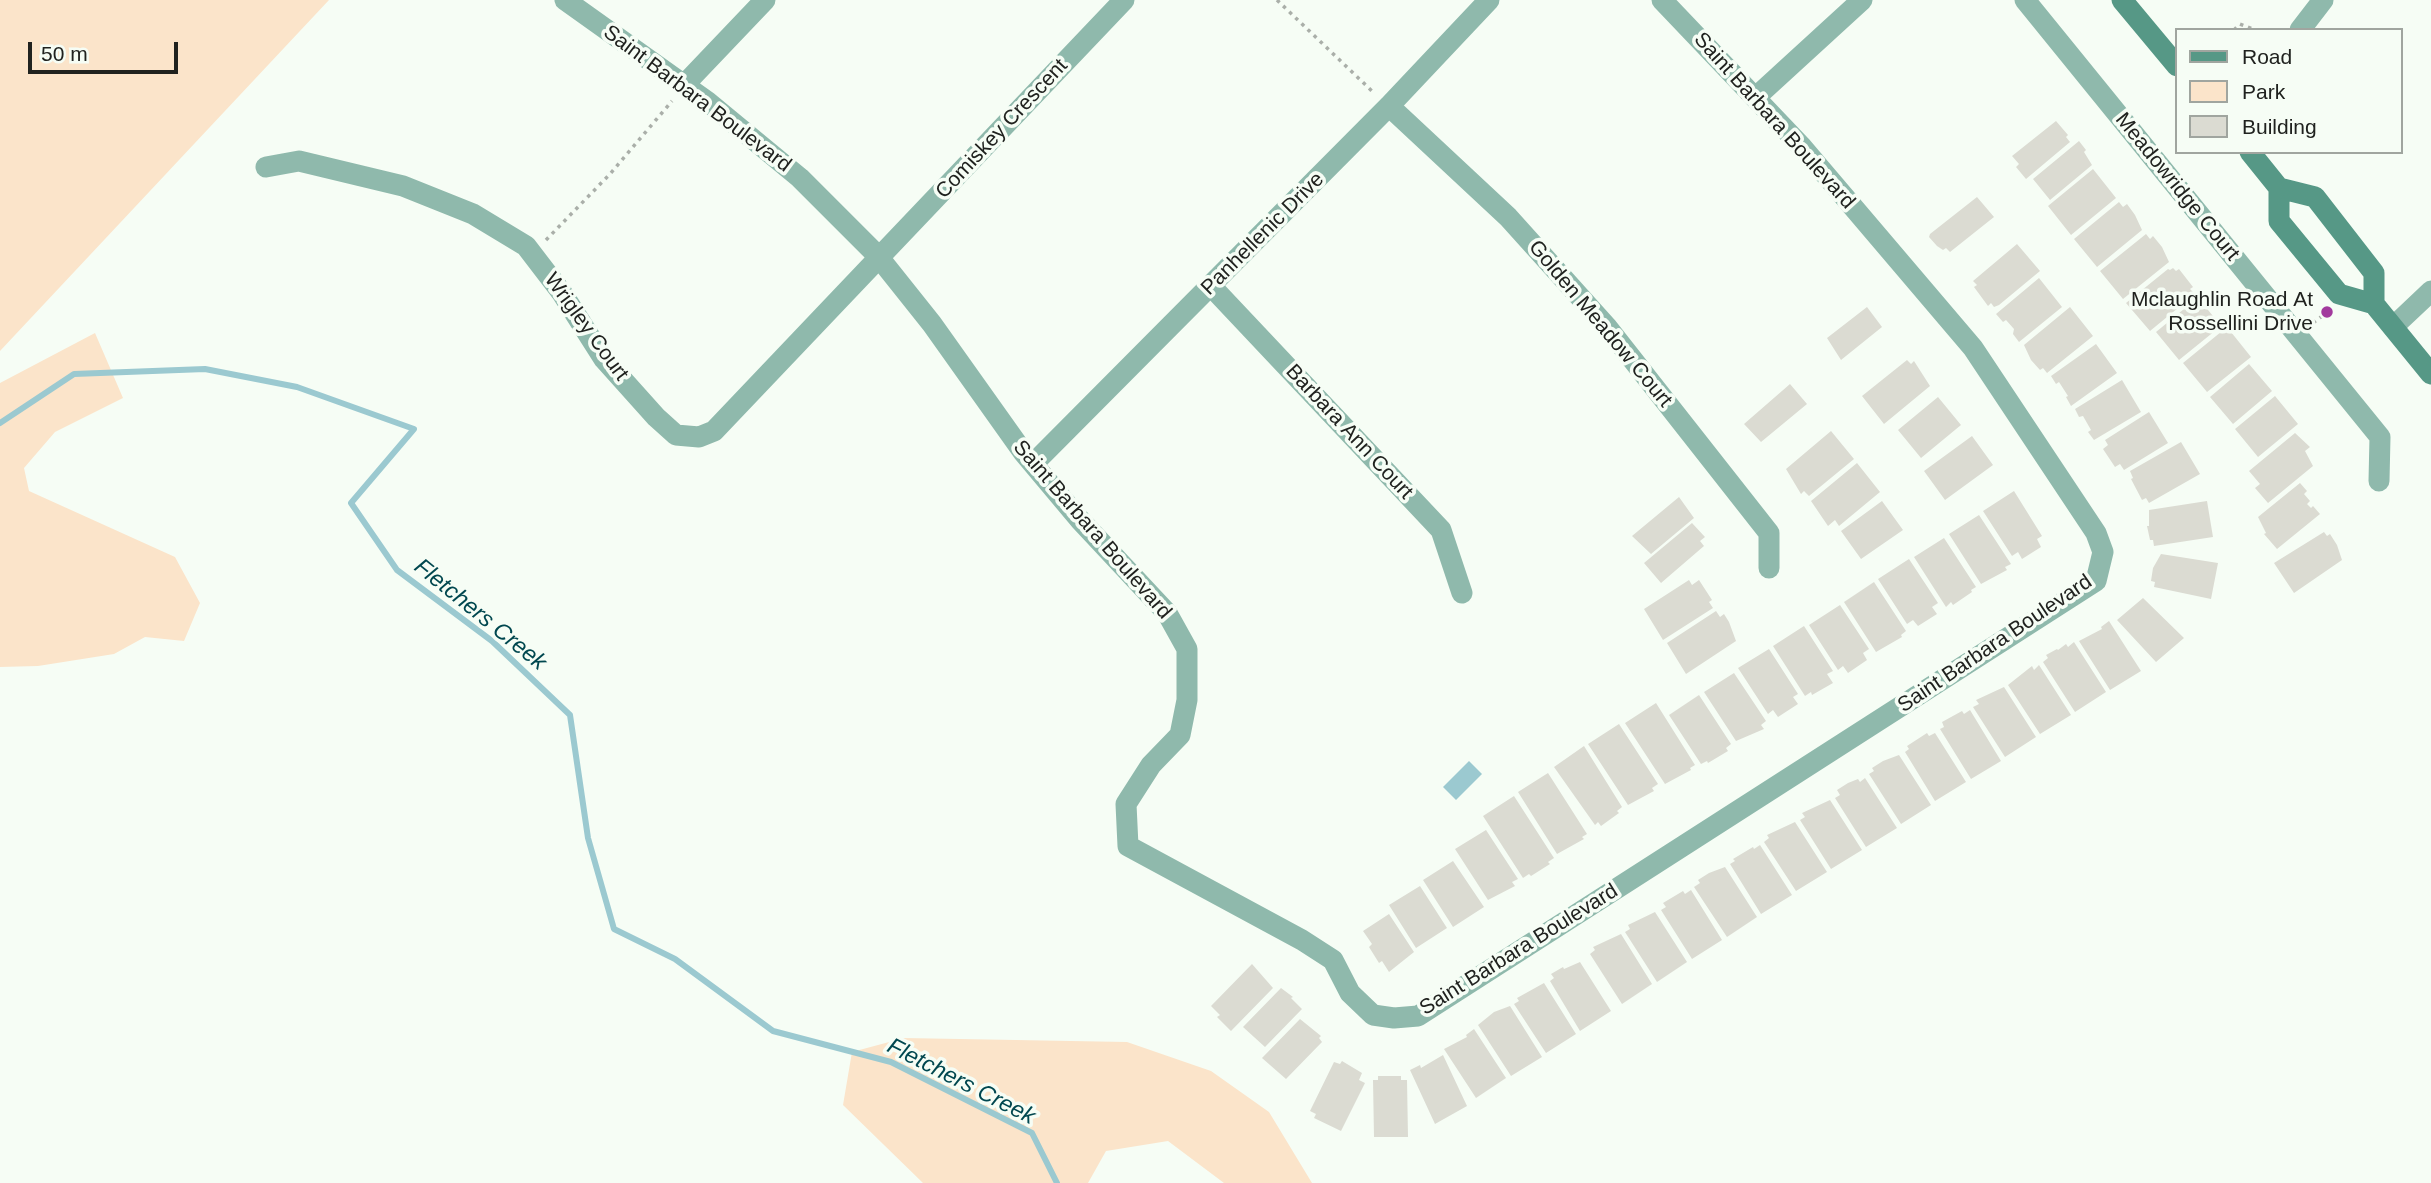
<!DOCTYPE html>
<style>
body{margin:0}
#map{position:relative;width:2431px;height:1183px;overflow:hidden;background:#f6fdf5;font-family:Arial,sans-serif}
canvas{display:block}
.legend{position:absolute;left:2175px;top:28px;width:228px;height:126px;box-sizing:border-box;background:#f6fdf5;border:2px solid #a0a59f;margin:0;padding:9px 12px;list-style:none;font-size:21px;color:#20221f}
.legend li{display:flex;align-items:center;gap:14px;height:35px}
.legend b{width:35px;border:2px solid #a0a59f}
.scale{position:absolute;left:28px;top:42px;width:150px;height:32px;box-sizing:border-box;border:4px solid #20221f;border-top:0;padding-left:9px;font-size:21px;line-height:24px;white-space:nowrap;color:#20221f;-webkit-text-stroke:5px #f6fdf5;paint-order:stroke}
</style>
<div id="map">
<canvas width="2431" height="1183"></canvas>
<ul class="legend">
<li><b style="height:9px;background:#569886"></b>Road</li>
<li><b style="height:19px;background:#fbe4ca"></b>Park</li>
<li><b style="height:19px;background:#dbdbd2"></b>Building</li>
</ul>
<div class="scale">50 m</div>
</div>
<script>
const ctx = document.querySelector('canvas').getContext('2d');
ctx.lineJoin = 'round';
function fill(path, color) {
  ctx.fillStyle = color;
  ctx.fill(path, 'evenodd');
}
function strokePath(path, color, width, dash) {
  ctx.strokeStyle = color;
  ctx.lineWidth = width;
  ctx.lineCap = dash ? 'butt' : 'round';
  ctx.setLineDash(dash || []);
  ctx.stroke(path);
}
function write(font, color, halo, rows, align = 'center') {
  ctx.font = font + ' Arial,sans-serif';
  ctx.lineWidth = 7;
  ctx.setLineDash([]);
  ctx.textBaseline = 'middle';
  ctx.strokeStyle = halo;
  ctx.fillStyle = color;
  for (const [text, x, y, turn = 0] of rows) {
    ctx.save();
    ctx.translate(x, y);
    ctx.rotate((+turn || 0) * Math.PI / 180);
    ctx.textAlign = isNaN(turn) ? turn : align;
    if (halo) ctx.strokeText(text, 0, 0);
    ctx.fillText(text, 0, 0);
    ctx.restore();
  }
}
const green = new Path2D(`
 M 0,0 L 329,0 L 0,351 Z
 M 95,333 L 123,398 L 55,432 L 24,468 L 29,491 L 175,557 L 200,603 L 184,641 L 145,637 L 114,654 L 38,666 L 0,667 L 0,383 Z
 M 904,1038 L 1127,1042 L 1211,1071 L 1269,1112 L 1312,1183 L 1224,1183 L 1168,1141 L 1106,1151 L 1088,1183 L 923,1183 L 843,1105 L 852,1052 Z`);
const water = new Path2D(`
 M 1469,761 L 1482,774 L 1456,800 L 1443,787 Z`);
const stream = new Path2D(`
 M 0,423 L 74,374 L 205,369 L 297,387 L 414,429 L 351,503 L 397,570 L 492,641 L 570,715 L 588,838 L 614,929 L 675,959 L 773,1031 L 891,1062 L 1032,1133 L 1057,1183`);
const building = new Path2D(`
 M 2056,121 L 2068,135 L 2066,137 L 2070,142 L 2026,179 L 2016,167 L 2019,164 L 2012,156 Z
 M 2079,141 L 2086,150 L 2084,152 L 2092,165 L 2050,200 L 2033,179 Z
 M 2093,169 L 2116,198 L 2071,235 L 2048,206 Z
 M 1977,197 L 1994,217 L 1950,252 L 1946,248 L 1943,250 L 1937,246 L 1929,237 L 1930,234 Z
 M 2119,202 L 2123,207 L 2127,204 L 2135,215 L 2142,230 L 2097,267 L 2074,239 Z
 M 2146,234 L 2150,239 L 2153,236 L 2162,247 L 2169,262 L 2123,299 L 2100,271 Z
 M 2017,244 L 2040,271 L 1999,305 L 1994,307 L 1991,303 L 1988,306 L 1974,287 L 1977,285 L 1973,281 Z
 M 2173,268 L 2176,271 L 2179,269 L 2193,287 L 2190,289 L 2195,294 L 2150,331 L 2126,303 L 2168,269 L 2170,270 Z
 M 2039,278 L 2062,307 L 2019,342 L 2013,334 L 2014,329 L 2006,320 L 2003,322 L 1996,314 Z
 M 2201,295 L 2208,302 L 2204,305 L 2221,326 L 2179,360 L 2156,332 Z
 M 1867,307 L 1882,327 L 1841,360 L 1827,338 Z
 M 2070,307 L 2093,336 L 2047,373 L 2043,368 L 2040,370 L 2031,360 L 2024,345 Z
 M 2227,327 L 2251,357 L 2207,392 L 2183,363 Z
 M 2096,344 L 2117,373 L 2071,406 L 2066,397 L 2068,396 L 2059,382 L 2056,384 L 2051,376 Z
 M 1907,360 L 1911,364 L 1914,361 L 1930,386 L 1884,424 L 1862,396 Z
 M 2249,364 L 2272,391 L 2233,424 L 2210,397 Z
 M 2122,380 L 2141,412 L 2094,440 L 2088,432 L 2091,430 L 2083,416 L 2079,417 L 2075,409 Z
 M 1790,384 L 1807,404 L 1761,442 L 1744,424 Z
 M 2275,396 L 2298,424 L 2258,457 L 2235,429 Z
 M 1938,397 L 1961,425 L 1921,458 L 1898,430 Z
 M 2149,412 L 2168,443 L 2124,470 L 2120,464 L 2115,467 L 2103,449 L 2108,445 L 2105,440 Z
 M 1831,431 L 1854,459 L 1809,496 L 1804,491 L 1801,494 L 1786,469 Z
 M 2295,433 L 2310,447 L 2305,451 L 2313,466 L 2268,503 L 2255,488 L 2260,484 L 2249,471 Z
 M 1972,436 L 1993,465 L 1945,500 L 1924,471 Z
 M 2181,442 L 2200,474 L 2149,503 L 2146,498 L 2142,500 L 2131,479 L 2133,478 L 2130,471 Z
 M 1857,463 L 1880,492 L 1839,526 L 1835,520 L 1828,526 L 1811,501 Z
 M 2300,483 L 2307,491 L 2304,494 L 2310,501 L 2307,504 L 2311,508 L 2313,506 L 2320,514 L 2277,549 L 2264,534 L 2266,533 L 2258,517 Z
 M 2014,491 L 2042,536 L 2037,539 L 2041,547 L 2022,559 L 2018,552 L 2012,556 L 1983,511 Z
 M 1679,497 L 1694,518 L 1651,554 L 1632,536 Z
 M 1882,501 L 1903,530 L 1861,559 L 1841,531 Z
 M 2207,501 L 2213,537 L 2154,546 L 2153,540 L 2150,540 L 2147,526 L 2149,526 L 2149,510 Z
 M 1979,515 L 2011,564 L 2005,567 L 2007,570 L 1981,584 L 1949,534 Z
 M 1692,523 L 1705,537 L 1700,541 L 1704,546 L 1661,583 L 1644,563 Z
 M 2324,532 L 2327,536 L 2330,534 L 2337,545 L 2342,560 L 2294,593 L 2274,563 Z
 M 1944,538 L 1976,587 L 1971,590 L 1972,592 L 1953,605 L 1951,602 L 1946,607 L 1914,557 Z
 M 2161,554 L 2218,563 L 2211,599 L 2154,587 L 2155,582 L 2151,581 L 2153,568 Z
 M 1909,559 L 1938,603 L 1932,607 L 1937,614 L 1918,626 L 1913,620 L 1907,624 L 1878,579 Z
 M 1689,580 L 1692,585 L 1699,580 L 1712,600 L 1709,602 L 1713,608 L 1663,640 L 1644,609 Z
 M 1874,582 L 1906,631 L 1901,635 L 1902,637 L 1876,652 L 1844,602 Z
 M 2143,598 L 2184,638 L 2156,662 L 2117,620 Z
 M 1840,605 L 1869,649 L 1863,653 L 1867,660 L 1848,673 L 1843,666 L 1838,670 L 1809,625 Z
 M 1716,611 L 1720,617 L 1724,614 L 1729,622 L 1736,641 L 1686,674 L 1667,643 Z
 M 2109,621 L 2141,671 L 2110,690 L 2079,641 L 2102,629 L 2101,627 Z
 M 1804,626 L 1833,671 L 1827,674 L 1833,683 L 1812,695 L 1811,692 L 1805,696 L 1773,646 Z
 M 2074,642 L 2106,692 L 2075,712 L 2043,662 L 2048,658 L 2046,655 L 2057,649 L 2058,650 L 2066,644 L 2068,647 Z
 M 1769,649 L 1798,694 L 1793,697 L 1798,704 L 1778,717 L 1773,710 L 1768,714 L 1738,668 Z
 M 2039,665 L 2071,715 L 2040,734 L 2008,685 L 2032,666 L 2034,670 Z
 M 1734,673 L 1766,721 L 1761,725 L 1764,729 L 1736,741 L 1704,692 Z
 M 2004,687 L 2036,737 L 2005,757 L 1973,707 L 1979,704 L 1976,700 Z
 M 1699,695 L 1731,744 L 1726,748 L 1728,751 L 1708,763 L 1707,761 L 1701,764 L 1669,715 Z
 M 1656,703 L 1695,765 L 1690,768 L 1691,770 L 1665,784 L 1625,723 Z
 M 1970,710 L 2001,761 L 1971,779 L 1940,729 L 1944,727 L 1942,722 L 1962,711 L 1964,714 Z
 M 1619,724 L 1658,784 L 1652,788 L 1654,791 L 1628,805 L 1588,744 Z
 M 1927,733 L 1929,736 L 1935,733 L 1966,782 L 1935,801 L 1905,752 L 1909,749 L 1907,746 Z
 M 1584,746 L 1622,807 L 1617,811 L 1619,813 L 1601,826 L 1598,822 L 1595,825 L 1554,767 Z
 M 1899,755 L 1931,805 L 1901,824 L 1869,774 L 1874,771 L 1872,768 L 1883,761 Z
 M 1548,773 L 1587,834 L 1582,837 L 1584,839 L 1557,854 L 1518,792 Z
 M 1865,778 L 1897,828 L 1866,847 L 1835,798 L 1840,795 L 1837,790 L 1848,783 L 1858,779 L 1860,782 Z
 M 1514,796 L 1554,858 L 1548,862 L 1550,864 L 1531,876 L 1529,874 L 1523,878 L 1483,816 Z
 M 1830,800 L 1862,850 L 1831,869 L 1800,820 L 1805,817 L 1802,813 Z
 M 1795,822 L 1827,872 L 1796,891 L 1764,842 L 1769,838 L 1767,835 Z
 M 1486,830 L 1518,879 L 1512,882 L 1515,886 L 1488,900 L 1455,849 Z
 M 1760,845 L 1792,895 L 1761,914 L 1730,864 L 1735,861 L 1733,859 L 1753,847 L 1754,849 Z
 M 1453,861 L 1484,907 L 1453,927 L 1423,880 Z
 M 1725,867 L 1757,917 L 1727,937 L 1694,887 L 1700,883 L 1698,880 L 1709,873 Z
 M 1420,886 L 1447,928 L 1416,948 L 1389,905 Z
 M 1691,890 L 1722,940 L 1692,959 L 1661,910 L 1666,907 L 1663,903 L 1683,891 L 1685,894 Z
 M 1655,912 L 1687,962 L 1657,982 L 1625,932 L 1630,929 L 1628,925 Z
 M 1389,914 L 1414,952 L 1389,972 L 1382,961 L 1379,963 L 1369,947 L 1372,944 L 1363,931 Z
 M 1621,934 L 1652,984 L 1622,1004 L 1590,954 L 1595,950 L 1593,947 Z
 M 1580,962 L 1611,1011 L 1580,1031 L 1550,981 L 1554,978 L 1551,974 L 1563,967 L 1564,969 Z
 M 1252,964 L 1273,988 L 1231,1031 L 1217,1017 L 1220,1015 L 1211,1006 Z
 M 1544,983 L 1576,1034 L 1546,1053 L 1514,1004 L 1519,1001 L 1517,998 Z
 M 1281,988 L 1293,997 L 1291,998 L 1302,1009 L 1265,1047 L 1243,1027 Z
 M 1510,1006 L 1542,1057 L 1511,1076 L 1478,1025 L 1494,1012 Z
 M 1300,1019 L 1321,1036 L 1319,1038 L 1322,1042 L 1286,1079 L 1262,1058 Z
 M 1474,1029 L 1506,1078 L 1476,1098 L 1444,1049 L 1467,1037 L 1466,1035 Z
 M 1443,1055 L 1467,1106 L 1435,1124 L 1410,1070 L 1420,1065 L 1421,1068 Z
 M 1342,1061 L 1362,1073 L 1359,1080 L 1365,1083 L 1341,1131 L 1314,1118 L 1316,1114 L 1310,1111 L 1334,1062 L 1340,1064 Z
 M 1378,1076 L 1401,1076 L 1401,1080 L 1407,1080 L 1408,1137 L 1374,1137 L 1373,1080 L 1378,1080 Z`);
const path = new Path2D(`
 M 1277,0 L 1374,93
 M 2234,30 L 2240,24 L 2255,30
 M 546,240 L 610,174 L 672,101
 M 2313,323 L 2322,316`);
const street = new Path2D(`
 M 565,0 L 708,102 L 800,178 L 877,255 L 932,324 L 1023,452 L 1080,520 L 1167,613 L 1187,649 L 1187,700 L 1180,735 L 1151,765 L 1126,804 L 1128,846 L 1302,940 L 1333,960 L 1350,993 L 1373,1015 L 1394,1018 L 1418,1016 L 2096,581 L 2103,552 L 2096,533 L 1973,348 L 1802,147 L 1662,0
 M 2025,0 L 2380,437 L 2379,481
 M 2300,30 L 2323,0
 M 684,85 L 765,0
 M 1756,97 L 1862,0
 M 1389,106 L 1508,217 L 1607,327 L 1769,533 L 1769,568
 M 266,167 L 299,161 L 403,186 L 473,214 L 526,246 L 562,293 L 604,359 L 656,417 L 676,435 L 699,437 L 714,431 L 1124,0
 M 1211,286 L 1441,530 L 1462,593
 M 2393,327 L 2431,291
 M 1033,464 L 1389,106 L 1489,0`);
const secondary = new Path2D(`
 M 2122,0 L 2177,66
 M 2250,152 L 2279,188 L 2315,197 L 2374,273 L 2374,304
 M 2279,188 L 2279,221 L 2339,294 L 2374,304 L 2431,374`);
const markers = [
 [2327,312,7,"#a23a9d"]
];
const streetNames = [
 ["Saint Barbara Boulevard",697,99,37],
 ["Saint Barbara Boulevard",1774,121,48],
 ["Comiskey Crescent",1002,129,-47],
 ["Meadowridge Court",2177,187,51],
 ["Panhellenic Drive",1263,234,-45],
 ["Golden Meadow Court",1600,324,50],
 ["Wrigley Court",586,327,54],
 ["Barbara Ann Court",1349,432,47],
 ["Saint Barbara Boulevard",1092,530,49],
 ["Saint Barbara Boulevard",1995,644,-34],
 ["Saint Barbara Boulevard",1519,950,-32]
];
const poiNames = [
 ["Mclaughlin Road At",2313,300],
 ["Rossellini Drive",2313,324]
];
const waterNames = [
 ["Fletchers Creek",480,615,39],
 ["Fletchers Creek",961,1082,27]
];
fill(green, '#fbe4ca');
fill(water, '#9bc9d0');
strokePath(stream, '#9bc9d0', 6);
fill(building, '#dbdbd2');
strokePath(path, '#aaafa9', 3.5, [3.5, 5]);
strokePath(street, '#8fb9ac', 21);
strokePath(secondary, '#569886', 21);
for (const [x, y, r, color] of markers) {
  const dot = new Path2D();
  dot.arc(x, y, r, 0, 2 * Math.PI);
  ctx.fillStyle = color;
  ctx.fill(dot);
  strokePath(dot, '#f6fdf5', 2.5);
}
write('21px', '#20221f', '#f6fdf5', streetNames);
write('21px', '#20221f', '#f6fdf5', poiNames, 'right');
write('italic 23px', '#00474f', '#f6fdf5', waterNames);
</script>
